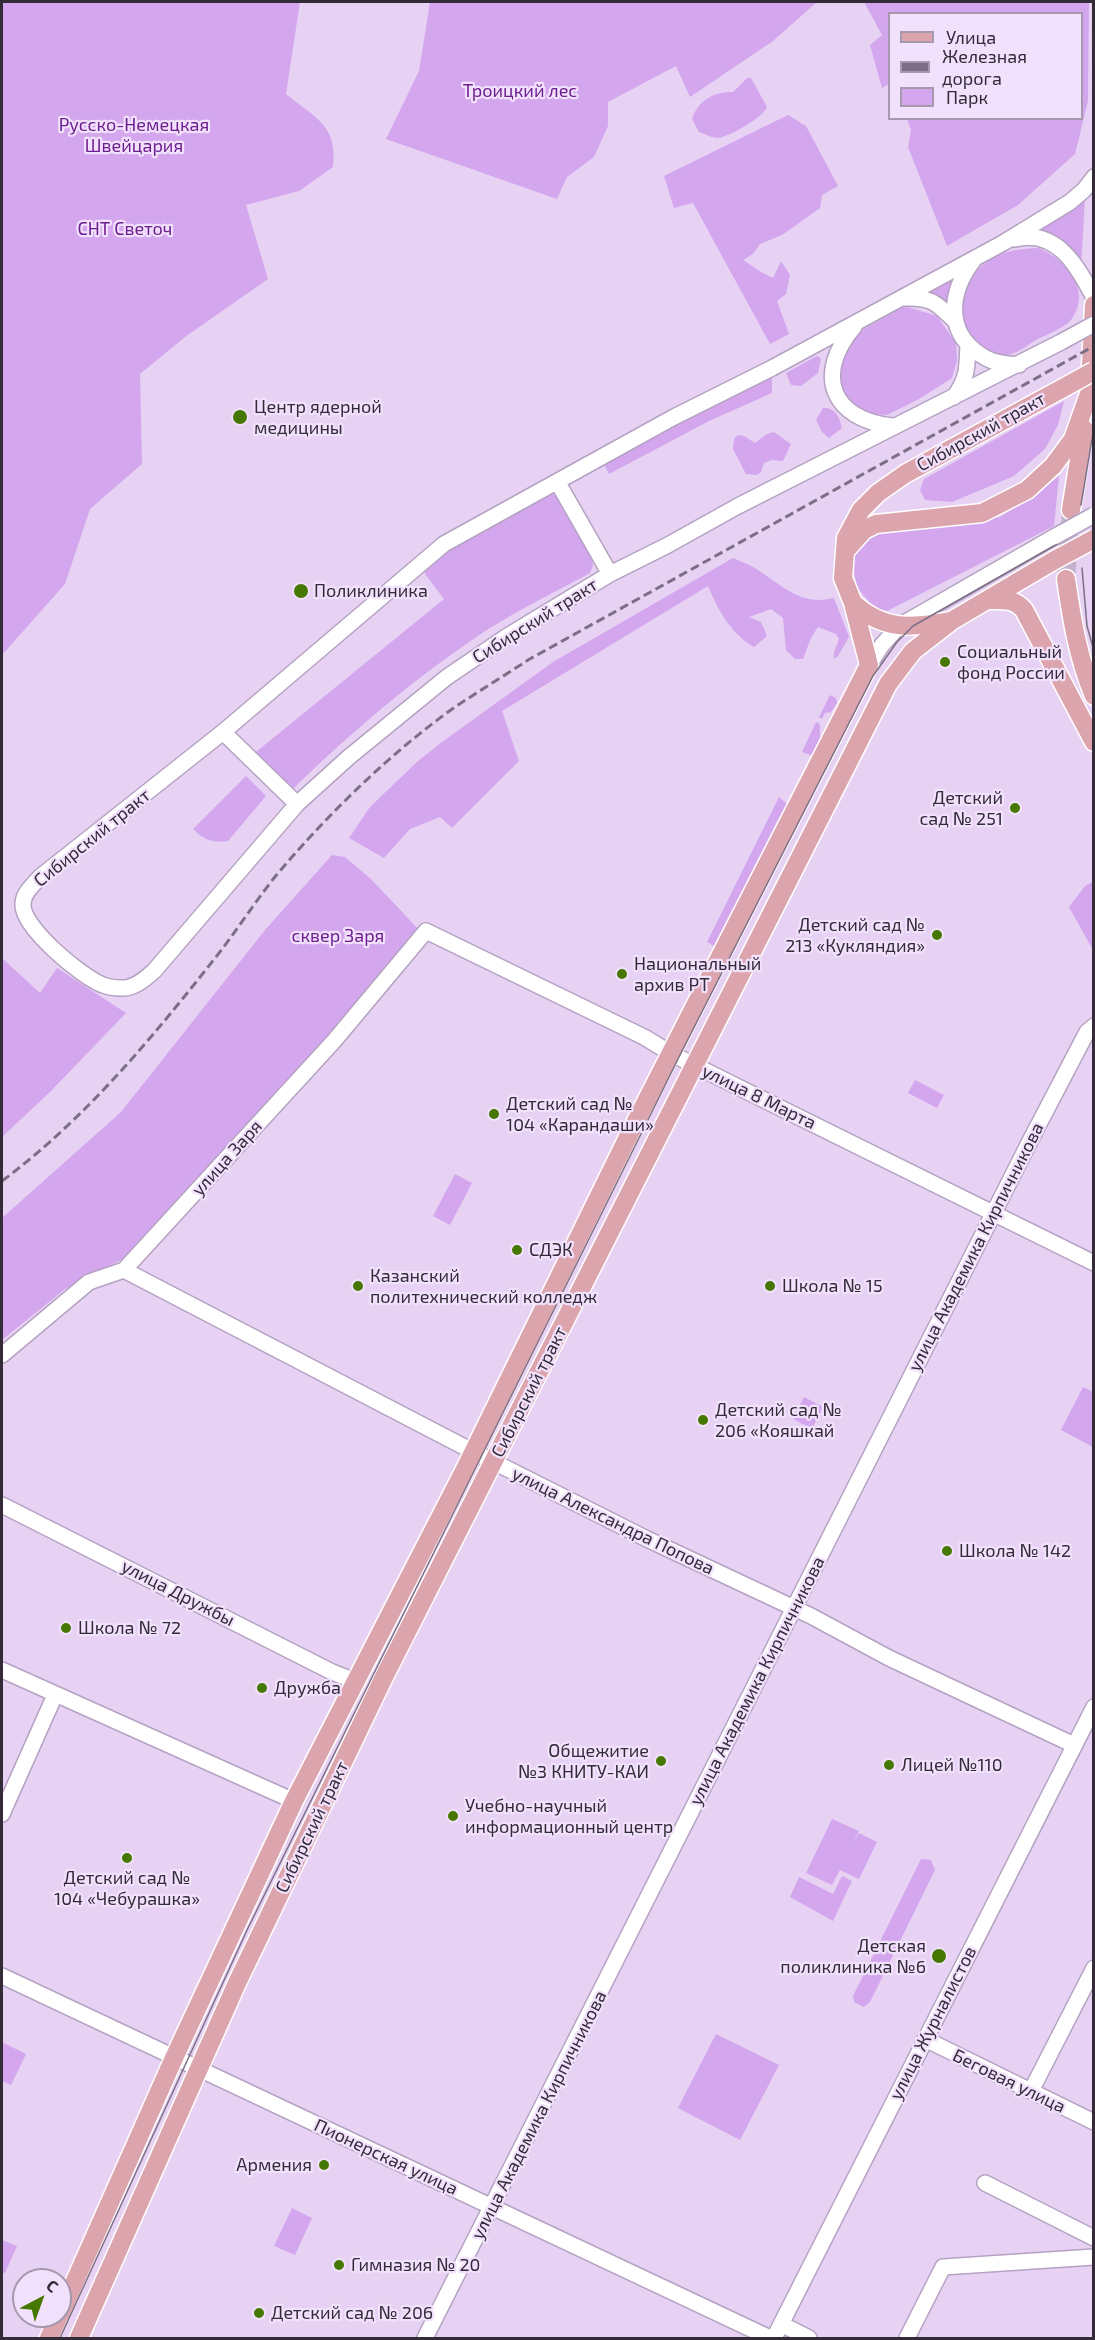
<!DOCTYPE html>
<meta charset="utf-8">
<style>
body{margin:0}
#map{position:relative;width:1095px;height:2340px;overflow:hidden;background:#e7d2f4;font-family:"Exo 2",sans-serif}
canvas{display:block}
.frame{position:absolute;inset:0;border:3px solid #332b38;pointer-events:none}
.legend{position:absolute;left:888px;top:12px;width:195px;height:108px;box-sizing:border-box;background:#f2e1fc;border:2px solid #a698ae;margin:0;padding:8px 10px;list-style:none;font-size:18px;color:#332b38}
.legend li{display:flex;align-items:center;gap:12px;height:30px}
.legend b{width:30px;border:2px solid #a698ae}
.north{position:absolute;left:12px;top:2268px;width:60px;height:60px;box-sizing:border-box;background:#f2e1fc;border:2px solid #a698ae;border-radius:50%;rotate:41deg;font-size:16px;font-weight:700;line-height:24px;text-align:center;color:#332b38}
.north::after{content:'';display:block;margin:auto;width:21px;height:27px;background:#467801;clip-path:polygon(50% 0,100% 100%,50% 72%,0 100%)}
</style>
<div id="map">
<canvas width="1095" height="2340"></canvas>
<div class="frame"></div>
<ul class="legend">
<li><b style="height:8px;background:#dca4ac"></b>Улица</li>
<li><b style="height:8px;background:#7c6f85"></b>Железная дорога</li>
<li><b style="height:16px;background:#d3a6ee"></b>Парк</li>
</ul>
<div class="north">С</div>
</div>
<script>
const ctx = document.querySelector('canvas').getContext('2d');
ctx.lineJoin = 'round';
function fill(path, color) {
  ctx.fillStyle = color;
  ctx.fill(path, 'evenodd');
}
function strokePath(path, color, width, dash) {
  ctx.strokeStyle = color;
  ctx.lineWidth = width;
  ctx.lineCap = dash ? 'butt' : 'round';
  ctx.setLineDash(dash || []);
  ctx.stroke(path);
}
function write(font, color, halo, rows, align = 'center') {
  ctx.font = font + ' "Exo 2",sans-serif';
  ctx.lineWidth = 4.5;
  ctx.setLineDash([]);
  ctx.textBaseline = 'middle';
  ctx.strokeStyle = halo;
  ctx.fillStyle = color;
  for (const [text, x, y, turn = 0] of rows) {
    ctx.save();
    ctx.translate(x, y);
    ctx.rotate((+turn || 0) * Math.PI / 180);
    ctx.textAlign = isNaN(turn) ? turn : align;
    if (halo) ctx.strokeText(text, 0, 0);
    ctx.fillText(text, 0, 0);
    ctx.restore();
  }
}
const green = new Path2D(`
 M 2,2 L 300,2 L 286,94 C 315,118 338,125 333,167 L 299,191 L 246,205 L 268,279 L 185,337 L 140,374 L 142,464 L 90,509 L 65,584 L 2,655 Z
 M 430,2 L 817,2 L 773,41 L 690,97 L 676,66 L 608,102 L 608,126 L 594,157 L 567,177 L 557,199 L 386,139 L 419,71 Z
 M 864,2 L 1089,2 L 1088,101 L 1075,154 L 1018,205 L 947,246 L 908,147 L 911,130 L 907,119 L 1082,118 L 1082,14 L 890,14 L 889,84 L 882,88 L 870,45 L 882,35 Z
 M 747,78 L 751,78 L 767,107 C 762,118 731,136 718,138 C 712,138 705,134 699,132 L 692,119 C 698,100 715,91 733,92 Z
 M 788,115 L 806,126 L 838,186 L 822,195 L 820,208 L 782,235 L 760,244 L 753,254 L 743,260 L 761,272 L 773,278 L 781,261 L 790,275 L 786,294 L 777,301 L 789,334 L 770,344 L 693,203 L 674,208 L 664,176 Z
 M 1085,198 L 1081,268 L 1026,233 Z
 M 1039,248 C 1066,260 1093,291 1071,320 C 1066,327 1044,336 1036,340 C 1028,345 1016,354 1007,355 C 997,356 982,347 975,340 C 964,327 958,310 964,294 C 977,258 1003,249 1039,248 Z
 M 956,274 L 947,297 L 947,307 L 924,292 Z
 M 904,306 L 937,316 L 956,343 L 957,361 L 952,378 L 919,399 L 887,415 L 869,414 L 859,410 L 844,396 L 836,363 L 848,338 Z
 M 817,356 L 821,359 L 818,373 L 801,386 L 791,385 L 786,373 Z
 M 772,378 L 772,393 L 709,421 L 609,474 L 604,464 L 761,380 Z
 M 1064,401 L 1058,425 L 1045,449 L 1014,476 L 952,502 L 925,500 L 920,490 L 924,479 Z
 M 823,408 C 836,408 839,416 842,428 L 829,438 L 822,432 L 816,420 Z
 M 774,432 L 791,444 L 783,461 L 772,460 L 764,463 L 761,472 L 757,475 L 746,474 L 733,449 L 734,439 L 738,435 L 744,436 L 755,443 L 767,434 Z
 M 1059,476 L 1054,526 L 887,611 L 875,608 L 857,588 L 853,566 L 855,550 L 876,530 L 1000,517 L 1031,497 Z
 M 552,493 L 559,500 L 592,560 L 593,566 L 590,573 C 557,591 522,608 490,628 C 421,673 352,731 294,788 L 290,789 L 251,756 L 444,599 L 425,574 L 424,570 L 454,546 Z
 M 733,558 C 741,562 751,565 758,570 C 784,587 801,606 834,598 L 849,637 L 838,656 L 834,659 L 834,652 L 839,639 L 836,634 L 818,627 L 811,638 L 803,659 L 795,659 L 786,650 L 783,618 L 771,609 L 749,617 L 761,622 L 767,636 L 754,647 C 731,634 718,610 708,586 L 502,711 L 519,761 L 452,828 L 440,817 L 410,829 L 384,858 L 349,838 L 370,807 L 418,761 L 442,742 L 553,662 Z
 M 830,695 L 836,698 L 837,703 L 831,712 L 825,713 L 822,719 L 819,717 Z
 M 816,722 L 820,724 L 820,740 L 813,756 L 802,752 Z
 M 246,776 L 266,796 L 228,841 C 213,843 204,840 193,829 Z
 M 779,797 L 787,804 L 788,809 L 717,948 L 707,942 Z
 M 332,855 L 345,857 L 371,879 L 421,932 L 132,1254 L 65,1289 L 2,1340 L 2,1218 L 121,1112 L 265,930 Z
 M 1092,882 L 1094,884 L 1093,950 L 1069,907 L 1085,886 Z
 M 2,958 L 40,993 L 57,968 L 126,1013 L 50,1092 L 2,1137 Z
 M 915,1080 L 944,1095 L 937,1108 L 908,1093 Z
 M 455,1174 L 472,1183 L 450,1225 L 433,1216 Z
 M 1083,1387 L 1093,1392 L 1093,1447 L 1061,1430 Z
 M 804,1397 L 823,1407 L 812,1429 L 793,1419 Z
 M 832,1819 L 859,1831 L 852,1846 L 859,1833 L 877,1842 L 859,1879 L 840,1870 L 832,1885 L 806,1873 Z
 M 921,1859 L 931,1860 L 935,1870 L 870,2002 L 864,2007 L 854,2002 L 853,1996 Z
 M 842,1876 L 852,1881 L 833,1921 L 790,1897 L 799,1877 L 833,1894 Z
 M 716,2034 L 779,2065 L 740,2140 L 678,2108 Z
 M 2,2042 L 26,2054 L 11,2085 L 2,2081 Z
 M 292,2208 L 312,2218 L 295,2255 L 274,2246 Z
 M 2,2240 L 17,2246 L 5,2273 L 2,2272 Z`);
const majorTunnel = new Path2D(`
 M 1066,579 L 1071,514`);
const minor = new Path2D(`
 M 1015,239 C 1057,228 1078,267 1094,298
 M 973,261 C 948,294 945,336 986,358 C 996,364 1008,364 1019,365
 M 904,298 C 933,297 936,303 956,322
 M 854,327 C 814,374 831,420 893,426
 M 1061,342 L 738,506 L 668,545 L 610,574 L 506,637 L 447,677 L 349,757 L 297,804 L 154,971 C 146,978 134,989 122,988 C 117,988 108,987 103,985 C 83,978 21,927 23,904 C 23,893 33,885 40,877 L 223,732 L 444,544 L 674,417 L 772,368 L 1003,243 L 1070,202 L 1084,190 L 1094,177
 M 954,397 C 968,378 967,367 968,344
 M 558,483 L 610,574
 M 869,665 L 882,645 L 899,626 L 1054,537
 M 223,732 L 297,804
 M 124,1270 L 474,1452 L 647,1539 L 811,1616 L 889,1658 L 1074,1745
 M 2,1355 L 89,1282 L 124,1270 L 334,1041 L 426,931 L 644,1037 L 672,1054 L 740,1088 L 1094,1263
 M 2,1505 L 332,1672 L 355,1681
 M 2,1670 L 294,1801
 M 2,1814 L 55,1695
 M 2,1976 L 770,2338
 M 925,2039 L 1094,2122
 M 1031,2091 L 1094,1968
 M 985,2183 L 1094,2238
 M 781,2324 L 809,2338
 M 425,2338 L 1030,1141 L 1087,1032 L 1094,1026
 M 774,2338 L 1094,1707
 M 907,2338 L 943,2267 L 1094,2257`);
const major = new Path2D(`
 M 1090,386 L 1094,305
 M 1071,510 L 1084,429
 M 847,549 L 864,530 L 876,524 L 982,513 L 1027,490 L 1053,466 L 1073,439 L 1090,391
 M 1066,579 C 1072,620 1078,658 1094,696
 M 989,600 C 1003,600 1014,598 1024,610 L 1094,742
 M 853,603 C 884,631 911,628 950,621
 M 60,2315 L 174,2058 L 294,1801 L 464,1471 L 630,1133 L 869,665 L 853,603 L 843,578 L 846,538 L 861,510 L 878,493 L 905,474 L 1063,388
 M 49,2338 L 59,2316
 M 79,2338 L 237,1983 L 384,1677 L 888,684 L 913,651 L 953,620 L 1053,561`);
const tram = new Path2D(`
 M 1081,505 L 1094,427
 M 1082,568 L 1087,626 L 1094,651
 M 60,2338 L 248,1928 L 679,1057 L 873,676 L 897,642 L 913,626 L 1094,523`);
const rail = new Path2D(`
 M 2,1181 C 88,1117 157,1032 223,948 C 240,925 256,901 274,878 C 325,817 390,753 455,707 C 479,691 504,676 528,660 L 1094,346`);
const minorBridge = new Path2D(`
 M 1061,342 L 1094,324
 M 1054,537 L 1094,515`);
const majorBridge = new Path2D(`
 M 1063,388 L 1094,371
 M 1053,561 L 1094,539`);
const markers = [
 [240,417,8,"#467801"],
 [301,591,8,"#467801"],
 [945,662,6,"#467801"],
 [1015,808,6,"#467801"],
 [937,935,6,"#467801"],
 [622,974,6,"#467801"],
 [494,1114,6,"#467801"],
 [517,1250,6,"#467801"],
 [358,1286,6,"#467801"],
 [770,1286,6,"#467801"],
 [703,1420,6,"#467801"],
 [947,1551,6,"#467801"],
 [66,1628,6,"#467801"],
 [262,1688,6,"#467801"],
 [661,1761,6,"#467801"],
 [889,1765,6,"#467801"],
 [453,1816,6,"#467801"],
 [127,1858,6,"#467801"],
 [939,1956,8,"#467801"],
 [324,2165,6,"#467801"],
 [339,2265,6,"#467801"],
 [259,2313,6,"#467801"]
];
const parkNames = [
 ["Троицкий лес",520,91],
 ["Русско-Немецкая",134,125],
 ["Швейцария",134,146],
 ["СНТ Светоч",125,229],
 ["сквер Заря",338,936]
];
const poiNames = [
 ["Центр ядерной",254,407],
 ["медицины",254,428],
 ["Поликлиника",314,591],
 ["Социальный",957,652],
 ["фонд России",957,673],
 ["Детский",1003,798,"right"],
 ["сад № 251",1003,819,"right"],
 ["Детский сад №",925,925,"right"],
 ["213 «Кукляндия»",925,946,"right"],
 ["Национальный",634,964],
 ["архив РТ",634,985],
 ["Детский сад №",506,1104],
 ["104 «Карандаши»",506,1125],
 ["СДЭК",529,1250],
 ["Казанский",370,1276],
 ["политехнический колледж",370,1297],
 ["Школа № 15",782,1286],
 ["Детский сад №",715,1410],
 ["206 «Кояшкай",715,1431],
 ["Школа № 142",959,1551],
 ["Школа № 72",78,1628],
 ["Дружба",274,1688],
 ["Общежитие",649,1751,"right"],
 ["№3 КНИТУ-КАИ",649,1772,"right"],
 ["Лицей №110",901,1765],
 ["Учебно-научный",465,1806],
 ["информационный центр",465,1827],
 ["Детский сад №",127,1878,"center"],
 ["104 «Чебурашка»",127,1899,"center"],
 ["Детская",926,1946,"right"],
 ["поликлиника №6",926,1967,"right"],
 ["Армения",312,2165,"right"],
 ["Гимназия № 20",351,2265],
 ["Детский сад № 206",271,2313]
];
const streetNames = [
 ["Сибирский тракт",981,432,-29],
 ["Сибирский тракт",535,621,-32],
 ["Сибирский тракт",92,838,-39],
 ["улица 8 Марта",759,1097,26],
 ["улица Заря",227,1158,-48],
 ["улица Академика Кирпичникова",976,1247,-63],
 ["Сибирский тракт",529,1392,-63],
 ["улица Александра Попова",613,1521,26],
 ["улица Дружбы",178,1593,27],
 ["улица Академика Кирпичникова",757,1681,-63],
 ["Сибирский тракт",312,1827,-64],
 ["улица Журналистов",933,2023,-63],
 ["Беговая улица",1009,2081,26],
 ["улица Академика Кирпичникова",539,2115,-63],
 ["Пионерская улица",386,2157,25]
];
fill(green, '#d3a6ee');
strokePath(majorTunnel, '#c3b1ce', 18, [18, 9]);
strokePath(minor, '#b5a2c2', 18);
strokePath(major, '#fff', 21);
strokePath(minor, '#fff', 15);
strokePath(major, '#dca4ac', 18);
strokePath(tram, '#7c6f85', 1.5);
strokePath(rail, '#7c6f85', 3, [9, 4.5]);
strokePath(minorBridge, '#b5a2c2', 18, []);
strokePath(majorBridge, '#fff', 21, []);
strokePath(minorBridge, '#fff', 15);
strokePath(majorBridge, '#dca4ac', 18);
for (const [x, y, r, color] of markers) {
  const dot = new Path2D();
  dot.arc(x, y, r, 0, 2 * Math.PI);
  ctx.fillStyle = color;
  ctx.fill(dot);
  strokePath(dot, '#f2e1fc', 2);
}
write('18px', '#6c1e8f', '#f2e1fc', parkNames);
write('18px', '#332b38', '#f2e1fc', poiNames, 'left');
write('18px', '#332b38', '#f2e1fc', streetNames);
</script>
